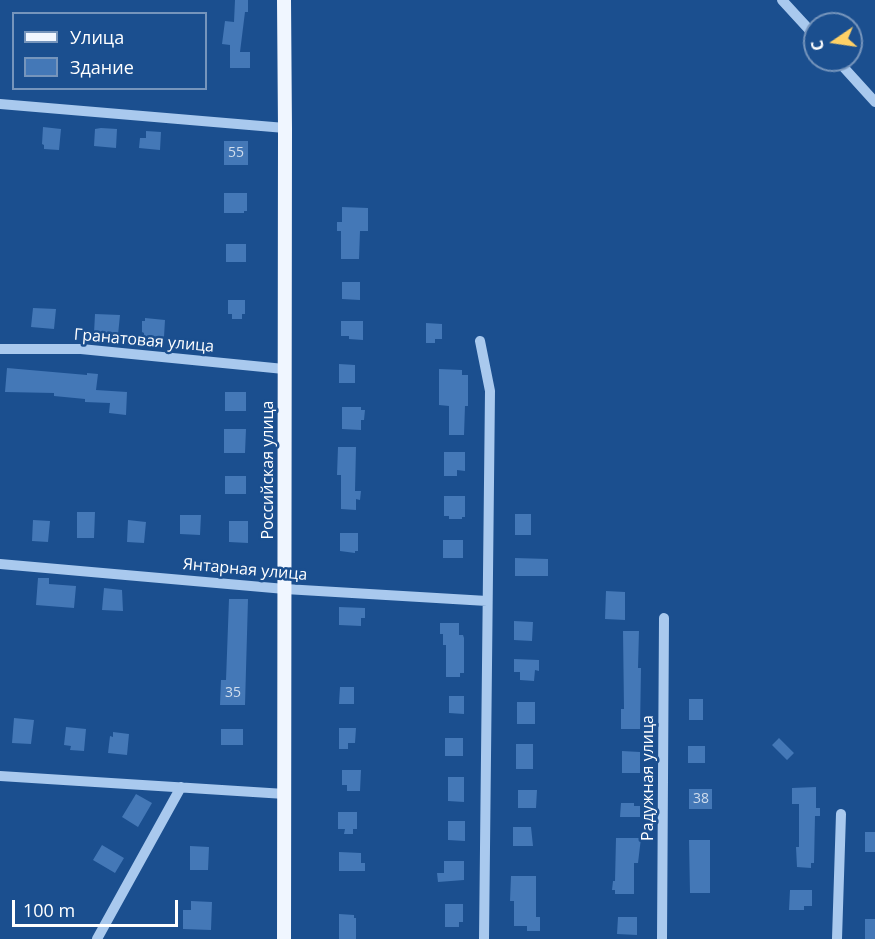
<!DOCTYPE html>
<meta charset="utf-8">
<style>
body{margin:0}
#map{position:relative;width:875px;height:939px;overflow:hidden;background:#1b4f8f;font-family:"Open Sans",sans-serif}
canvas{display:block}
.legend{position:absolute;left:12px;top:12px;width:195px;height:78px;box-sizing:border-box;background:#1b4f8f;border:2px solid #7695bc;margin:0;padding:8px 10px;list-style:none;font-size:18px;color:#fff}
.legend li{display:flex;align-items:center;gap:12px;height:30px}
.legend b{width:30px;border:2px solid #7695bc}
.north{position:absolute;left:803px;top:12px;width:60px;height:60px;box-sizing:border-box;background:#1b4f8f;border:2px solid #7695bc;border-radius:50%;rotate:257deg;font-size:16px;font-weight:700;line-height:24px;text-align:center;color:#fff}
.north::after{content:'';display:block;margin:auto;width:21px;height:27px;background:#ffd166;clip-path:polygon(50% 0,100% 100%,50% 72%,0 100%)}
.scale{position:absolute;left:12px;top:900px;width:166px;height:27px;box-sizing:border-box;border:3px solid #fff;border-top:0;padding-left:8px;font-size:18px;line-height:21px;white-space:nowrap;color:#fff;-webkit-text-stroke:4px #1b4f8f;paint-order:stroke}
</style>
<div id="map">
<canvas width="875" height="939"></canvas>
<ul class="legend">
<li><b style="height:8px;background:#f0f6ff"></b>Улица</li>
<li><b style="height:16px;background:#4478b7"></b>Здание</li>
</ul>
<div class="north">С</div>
<div class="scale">100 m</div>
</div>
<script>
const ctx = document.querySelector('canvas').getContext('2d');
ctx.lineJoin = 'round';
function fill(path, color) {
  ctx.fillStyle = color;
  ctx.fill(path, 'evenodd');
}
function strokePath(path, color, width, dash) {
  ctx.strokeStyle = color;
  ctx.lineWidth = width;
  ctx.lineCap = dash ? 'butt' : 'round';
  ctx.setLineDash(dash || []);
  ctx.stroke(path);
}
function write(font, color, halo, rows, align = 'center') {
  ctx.font = font + ' "Open Sans",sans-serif';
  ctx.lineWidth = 5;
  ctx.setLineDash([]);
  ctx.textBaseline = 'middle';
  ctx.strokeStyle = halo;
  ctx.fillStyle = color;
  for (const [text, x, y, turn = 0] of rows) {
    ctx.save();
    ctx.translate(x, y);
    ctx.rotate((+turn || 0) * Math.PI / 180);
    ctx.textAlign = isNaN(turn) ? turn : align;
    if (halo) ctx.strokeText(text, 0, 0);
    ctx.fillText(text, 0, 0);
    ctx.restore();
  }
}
const building = new Path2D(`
 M 235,0 L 248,0 L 248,12 L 245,12 L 240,52 L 250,52 L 250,68 L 230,68 L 230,45 L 222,44 L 225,21 L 234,22 Z
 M 43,127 L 61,129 L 59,150 L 44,149 L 44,145 L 42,144 Z
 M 101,128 L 117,129 L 116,148 L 94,146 L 95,129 Z
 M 146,131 L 161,132 L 160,150 L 139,148 L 140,138 L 146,138 Z
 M 224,141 L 248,141 L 248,165 L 224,165 Z
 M 224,193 L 247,193 L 247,211 L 244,211 L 244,213 L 224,213 Z
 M 342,207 L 368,208 L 368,231 L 360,231 L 359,259 L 341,259 L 341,231 L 337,231 L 337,222 L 342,222 Z
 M 226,244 L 246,244 L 246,262 L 226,262 Z
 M 342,282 L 360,282 L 360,300 L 342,299 Z
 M 228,300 L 245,300 L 245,314 L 242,314 L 242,319 L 232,319 L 232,314 L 228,314 Z
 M 33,308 L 56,309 L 54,329 L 31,327 Z
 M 95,314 L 120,315 L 118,335 L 94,333 Z
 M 145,318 L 165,320 L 164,337 L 144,336 L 144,333 L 142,332 L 142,321 L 145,321 Z
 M 341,321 L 363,321 L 363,340 L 349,339 L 349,336 L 341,336 Z
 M 426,323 L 442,324 L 442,339 L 435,339 L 435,343 L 426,343 Z
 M 339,364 L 355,365 L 355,383 L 339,383 Z
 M 7,368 L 87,375 L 87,373 L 98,374 L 96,390 L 127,392 L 126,415 L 109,413 L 110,403 L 85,402 L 85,399 L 54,396 L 54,393 L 5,392 Z
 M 439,369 L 462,370 L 462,375 L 468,375 L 468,406 L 465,406 L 464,435 L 449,435 L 449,406 L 439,405 Z
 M 225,392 L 246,392 L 246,411 L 225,411 Z
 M 342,407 L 361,407 L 361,410 L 365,410 L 364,420 L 361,420 L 361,430 L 342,429 Z
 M 224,429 L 246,429 L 245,453 L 224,453 Z
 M 338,447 L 356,447 L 355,491 L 361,491 L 360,500 L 356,499 L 356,510 L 341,509 L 341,475 L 337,475 Z
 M 444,452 L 465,452 L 465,471 L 457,470 L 457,476 L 444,476 Z
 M 225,476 L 246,476 L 246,494 L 225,494 Z
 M 444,496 L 465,496 L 465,517 L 462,517 L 462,519 L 449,519 L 449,516 L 444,516 Z
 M 77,512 L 95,512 L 94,538 L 77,538 Z
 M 515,514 L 531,514 L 531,535 L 515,535 Z
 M 180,515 L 201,515 L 200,535 L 180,534 Z
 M 33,520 L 50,521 L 48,542 L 32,541 Z
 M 128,520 L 146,522 L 144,543 L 127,542 Z
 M 229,521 L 248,521 L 248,543 L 229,542 Z
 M 340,533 L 358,533 L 358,551 L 355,551 L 355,553 L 340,551 Z
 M 443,540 L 463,540 L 463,558 L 443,558 Z
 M 515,558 L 548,559 L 548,576 L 515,576 Z
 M 38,578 L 49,578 L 49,584 L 76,586 L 74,608 L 36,605 Z
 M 104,588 L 122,590 L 123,611 L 102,610 Z
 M 606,591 L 625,592 L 625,620 L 605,619 Z
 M 229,599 L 248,599 L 245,705 L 220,705 L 221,680 L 226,680 Z
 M 339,607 L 365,608 L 365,618 L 361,618 L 361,626 L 339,625 Z
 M 514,621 L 533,622 L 532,641 L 514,640 Z
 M 440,623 L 459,623 L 459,635 L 463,635 L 464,638 L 464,673 L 460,673 L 460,677 L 446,677 L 446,645 L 443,645 L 443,634 L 440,634 Z
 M 623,631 L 639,631 L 638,668 L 641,668 L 640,729 L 621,729 L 621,709 L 624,709 Z
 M 514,659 L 539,660 L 539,671 L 535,670 L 534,681 L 520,680 L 520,672 L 514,672 Z
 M 340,687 L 354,687 L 354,704 L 339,704 Z
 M 449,696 L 464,696 L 464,714 L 449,713 Z
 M 689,699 L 703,699 L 703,720 L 689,720 Z
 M 517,702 L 535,702 L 535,724 L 517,724 Z
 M 14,718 L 34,720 L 31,744 L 12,743 Z
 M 66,727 L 86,729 L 84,751 L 70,750 L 71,746 L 64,745 Z
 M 339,728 L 356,728 L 355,743 L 348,743 L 348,749 L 339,749 Z
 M 221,729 L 243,729 L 243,745 L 221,745 Z
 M 113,732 L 129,734 L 127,755 L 108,753 L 110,736 L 113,737 Z
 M 445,738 L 463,738 L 463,756 L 445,756 Z
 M 779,738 L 794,753 L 787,760 L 772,745 Z
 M 516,744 L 533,744 L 533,769 L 516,769 Z
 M 688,746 L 705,746 L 705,763 L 688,763 Z
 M 622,751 L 640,752 L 640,773 L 622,773 Z
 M 342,770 L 361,770 L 360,791 L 347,791 L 347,785 L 342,785 Z
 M 448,777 L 464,777 L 464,802 L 448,801 Z
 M 816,787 L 816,808 L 820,808 L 820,816 L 815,816 L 814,863 L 811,863 L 811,868 L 797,867 L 796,847 L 799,847 L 799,804 L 792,804 L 792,788 Z
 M 689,789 L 712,789 L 712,809 L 689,809 Z
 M 518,790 L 537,790 L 536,808 L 518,808 Z
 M 136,794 L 152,803 L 138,827 L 122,817 Z
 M 621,803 L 634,803 L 634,806 L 640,806 L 640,817 L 620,817 Z
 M 338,812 L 357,812 L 357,829 L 353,829 L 353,834 L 344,834 L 345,829 L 338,829 Z
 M 448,821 L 465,821 L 465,841 L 448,840 Z
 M 513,827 L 531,827 L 533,846 L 513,846 Z
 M 865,832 L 875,832 L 875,852 L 865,852 Z
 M 616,838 L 641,838 L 638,863 L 634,863 L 634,894 L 615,894 L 615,890 L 612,890 L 613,881 L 615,881 Z
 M 689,840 L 710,840 L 710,893 L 690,893 Z
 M 102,845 L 124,858 L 115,873 L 93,860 Z
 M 190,846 L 209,847 L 208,870 L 190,870 Z
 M 339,852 L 361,853 L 361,863 L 365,863 L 365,871 L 339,871 Z
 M 444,861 L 464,861 L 464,880 L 438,882 L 437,873 L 444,873 Z
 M 511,876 L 536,876 L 536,917 L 540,917 L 540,931 L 527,931 L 527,926 L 514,926 L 514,901 L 510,901 Z
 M 790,890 L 812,890 L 812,906 L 804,906 L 804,910 L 789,910 Z
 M 191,901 L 212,902 L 211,930 L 183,929 L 183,910 L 191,910 Z
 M 445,904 L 463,904 L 463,922 L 459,922 L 459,927 L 445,927 Z
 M 339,914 L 354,915 L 354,918 L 356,918 L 356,939 L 339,939 Z
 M 618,917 L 637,917 L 637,935 L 617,934 Z
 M 865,919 L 875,919 L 875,939 L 865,939 Z`);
const minor = new Path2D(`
 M 782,0 L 815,36
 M 837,60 L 875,102
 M 0,104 L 285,128
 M 480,341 L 490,391 L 484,939
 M 0,349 L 81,349 L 284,369
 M 0,564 L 285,589 L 487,601
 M 0,776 L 285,794
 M 97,939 L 181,787
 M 662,939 L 664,618
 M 837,939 L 841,814`);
const major = new Path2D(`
 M 284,0 L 285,128 L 284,939`);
const numberNames = [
 ["55",236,153],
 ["35",233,693],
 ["38",701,799]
];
const streetNames = [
 ["Гранатовая улица",144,341,5],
 ["Российская улица",268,470,-90],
 ["Янтарная улица",245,570,5],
 ["Радужная улица",648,778,-90]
];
fill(building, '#4478b7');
strokePath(minor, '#a9c9ee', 10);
strokePath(major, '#f0f6ff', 14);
write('14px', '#d0dded', null, numberNames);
write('16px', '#fff', '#1b4f8f', streetNames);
</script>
